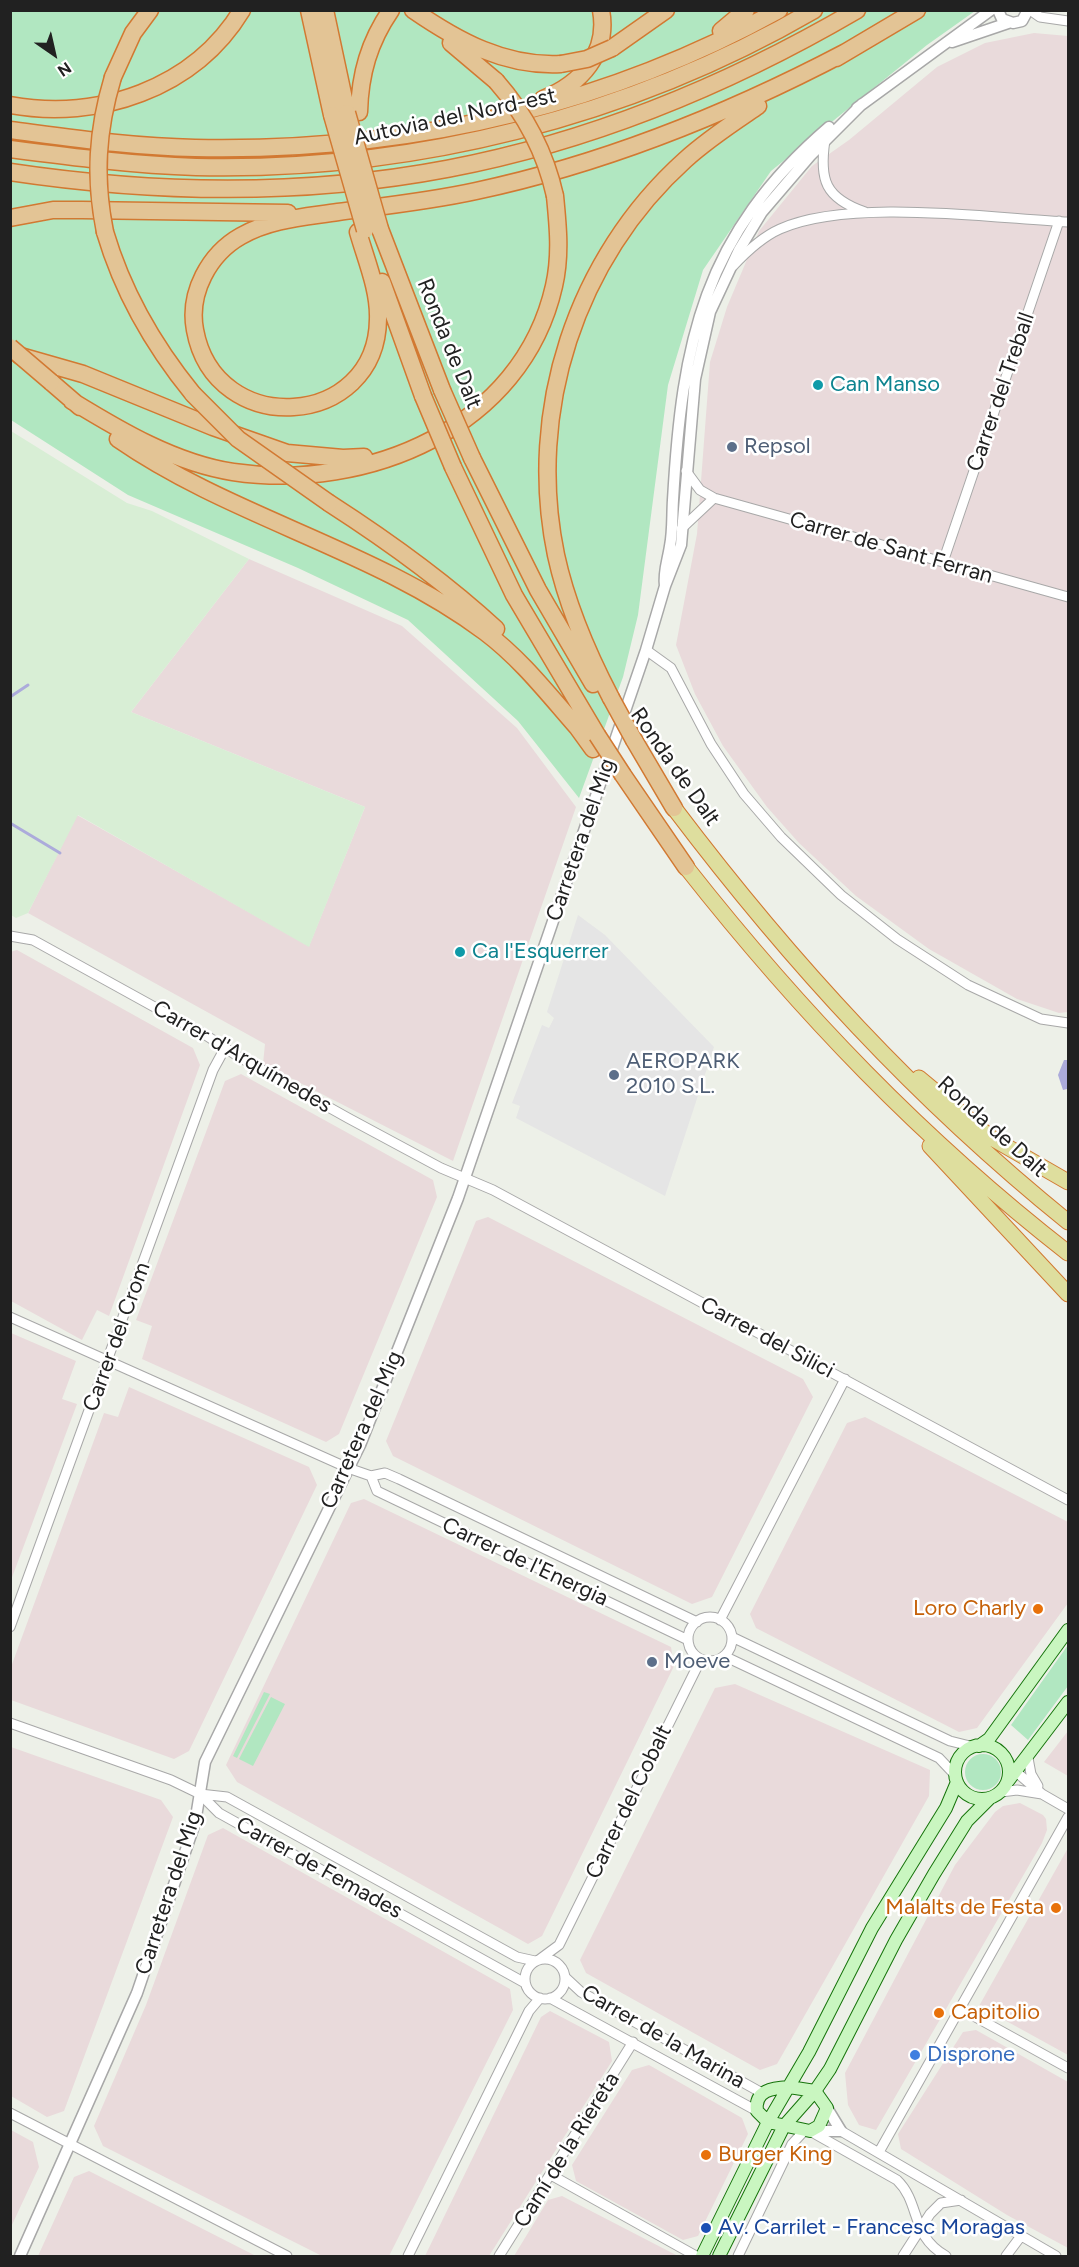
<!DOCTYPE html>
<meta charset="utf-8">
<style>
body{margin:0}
#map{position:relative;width:1079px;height:2267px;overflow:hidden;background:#edf0e8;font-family:Figtree,sans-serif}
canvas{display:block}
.frame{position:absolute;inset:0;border:12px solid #212121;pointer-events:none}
.north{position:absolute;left:24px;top:24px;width:60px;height:60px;-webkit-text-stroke:4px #fff;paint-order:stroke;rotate:146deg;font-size:16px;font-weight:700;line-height:24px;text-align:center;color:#212121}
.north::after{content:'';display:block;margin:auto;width:21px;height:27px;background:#212121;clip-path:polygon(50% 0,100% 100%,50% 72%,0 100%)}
</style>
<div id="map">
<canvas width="1079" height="2267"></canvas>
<div class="frame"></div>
<div class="north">N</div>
</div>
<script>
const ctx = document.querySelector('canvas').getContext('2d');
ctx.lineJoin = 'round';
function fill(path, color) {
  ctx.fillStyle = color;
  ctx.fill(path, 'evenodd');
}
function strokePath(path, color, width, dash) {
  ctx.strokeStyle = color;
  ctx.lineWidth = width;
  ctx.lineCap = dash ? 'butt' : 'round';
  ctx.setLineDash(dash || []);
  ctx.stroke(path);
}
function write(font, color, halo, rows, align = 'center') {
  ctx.font = font + ' Figtree,sans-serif';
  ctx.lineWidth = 5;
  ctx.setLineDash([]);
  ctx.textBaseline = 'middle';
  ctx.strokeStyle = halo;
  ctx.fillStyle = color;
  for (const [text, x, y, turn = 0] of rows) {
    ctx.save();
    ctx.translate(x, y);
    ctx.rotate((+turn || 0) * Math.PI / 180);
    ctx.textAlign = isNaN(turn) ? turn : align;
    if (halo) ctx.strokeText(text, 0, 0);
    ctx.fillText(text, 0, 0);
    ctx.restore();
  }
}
const industrial = new Path2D(`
 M 1034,33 L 1068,36 L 1068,1012 L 1059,1013 L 1017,999 L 929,949 L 856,896 L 799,843 L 767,807 L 723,746 L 695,694 L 676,645 L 697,534 L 710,362 L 727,307 L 759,231 L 812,166 L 849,140 L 937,67 L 985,43 Z
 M 249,559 L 402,626 L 517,728 L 576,807 L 453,1161 L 263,1064 L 265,1044 L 28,913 L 77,815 L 309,946 L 365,807 L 131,712 Z
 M 17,950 L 193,1048 L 200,1065 L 109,1316 L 97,1310 L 82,1340 L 11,1301 L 10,952 Z
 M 241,1074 L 433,1180 L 437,1197 L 339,1434 L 326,1442 L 142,1359 L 152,1326 L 136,1320 L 225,1081 Z
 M 488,1217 L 803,1379 L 813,1397 L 712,1597 L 692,1604 L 393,1456 L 386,1441 L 476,1221 Z
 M 11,1333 L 76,1361 L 62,1399 L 77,1404 L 11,1580 Z
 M 129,1387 L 309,1467 L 317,1485 L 189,1751 L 174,1759 L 11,1700 L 11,1667 L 104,1413 L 118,1417 Z
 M 865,1417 L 1068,1522 L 1068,1603 L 977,1728 L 959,1732 L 756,1628 L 750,1614 L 847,1423 Z
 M 364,1499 L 671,1647 L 674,1666 L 542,1936 L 528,1944 L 237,1782 L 226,1765 L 351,1503 Z
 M 735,1684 L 930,1770 L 929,1796 L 822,1985 L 777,2064 L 760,2070 L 586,1973 L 580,1960 L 715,1688 Z
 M 1068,1731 L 1068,1776 L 1044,1762 Z
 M 11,1747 L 161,1800 L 173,1817 L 64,2111 L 47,2117 L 11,2096 Z
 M 1020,1803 L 1043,1815 L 1046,1819 L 1047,1830 L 1042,1843 L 876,2130 L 859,2125 L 848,2105 L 845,2073 L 955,1865 L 995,1812 L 1003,1806 Z
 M 223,1828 L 510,1989 L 513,2010 L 389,2256 L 322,2256 L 103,2146 L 94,2126 L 146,2005 L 208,1835 Z
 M 1068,1848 L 1068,2055 L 979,2006 Z
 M 550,2011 L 609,2042 L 612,2061 L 489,2256 L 425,2256 L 541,2017 Z
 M 976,2030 L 1068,2082 L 1068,2248 L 1007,2215 L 901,2149 L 898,2134 L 963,2032 Z
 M 649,2065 L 742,2118 L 748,2134 L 698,2236 L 683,2240 L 576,2181 L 572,2165 L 632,2070 Z
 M 11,2130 L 33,2142 L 39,2167 L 11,2227 Z
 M 89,2171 L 256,2256 L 38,2256 L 74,2177 Z
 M 562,2196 L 678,2256 L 514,2256 L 548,2200 Z`);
const farmland = new Path2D(`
 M 11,431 L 127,503 L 152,511 L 249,559 L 131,712 L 365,807 L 309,947 L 78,815 L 28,913 L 16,918 L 11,915 Z`);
const grass = new Path2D(`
 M 10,11 L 975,11 L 927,45 L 771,171 L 703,270 L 668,385 L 638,615 L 623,677 L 579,798 L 518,721 L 408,620 L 298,568 L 128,495 L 11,420 Z
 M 1068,1645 L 1068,1686 L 1028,1740 L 1011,1725 Z
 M 264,1692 L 270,1694 L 237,1758 L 233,1756 Z
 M 271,1697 L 285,1704 L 253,1766 L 239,1759 Z
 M965 1772a18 18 0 1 1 36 0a18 18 0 1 1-36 0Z`);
const parking = new Path2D(`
 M 578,915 L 605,935 L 714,1047 L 665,1196 L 516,1118 L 520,1106 L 512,1103 L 542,1025 L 549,1028 L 554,1018 L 547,1012 Z`);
const water = new Path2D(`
 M 1064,1060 L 1068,1060 L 1067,1089 L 1063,1090 L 1058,1075 Z`);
const stream = new Path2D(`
 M 10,697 L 28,685
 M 10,823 L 60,853`);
const minor = new Path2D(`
 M 1030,10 L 1040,17 L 1068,21
 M 825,140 C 819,180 825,198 865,212
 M 733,266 C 747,251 762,237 780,229 C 849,198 991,218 1068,222
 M 686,471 L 700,490 L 714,498 L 1068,597
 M 681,529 L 714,498
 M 943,562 L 1059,221
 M 646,650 L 671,668 L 711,744 L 744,794 L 781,837 L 841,895 L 897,939 L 968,985 L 1041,1019 L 1068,1023
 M 10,936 L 33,940 L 207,1036 L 239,1057 L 348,1118 L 441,1168 L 493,1190 L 1068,1500
 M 10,1317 L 348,1468 L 371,1476 L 385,1473 L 399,1479 L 697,1622
 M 371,1476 L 377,1491 L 688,1640
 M688 1639a22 22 0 1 1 44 0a22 22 0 1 1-44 0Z
 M 720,1620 L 845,1379
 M 10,1627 L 213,1070 L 225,1048
 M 732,1637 L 950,1741 L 974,1747
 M 724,1656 L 939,1758 L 956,1776
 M 10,1723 L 171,1780 L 200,1794 L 219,1813 L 525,1983
 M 1028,1758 L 1031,1774 L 1038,1786
 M 1008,1765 L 1042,1794 L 1068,1809
 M 1001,1792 L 1017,1790 L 1042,1794
 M 200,1794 L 227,1797 L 517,1957 L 535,1961
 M525 1979a20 20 0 1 1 40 0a20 20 0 1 1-40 0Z
 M 540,1959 L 559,1945 L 701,1659
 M 566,1978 L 581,1992 L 762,2093
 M 550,1998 L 757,2111
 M 961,2009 L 1068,2068
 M 10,2113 L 287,2256
 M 810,2131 L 897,2180 C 921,2203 910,2236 946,2256
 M 841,2131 L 1056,2256
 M 879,2152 L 1068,1817
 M 551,2175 L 696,2256
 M 408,2256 L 529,2011 L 540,1998
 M 499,2256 L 633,2042
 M 738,2256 L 792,2144 L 805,2130
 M 903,2256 L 930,2214 L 941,2203 L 961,2200
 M 1006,2256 L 1021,2236`);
const tertiary = new Path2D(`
 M 998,10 L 1002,19 L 1013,23 L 1022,21 L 1028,10
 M 952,42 L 1008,23
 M 857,108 L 991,10
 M 665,586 C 663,572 668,560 670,546 C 673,531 672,515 673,500 C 682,342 703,235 829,127
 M 810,2131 L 841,2131 L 827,2108
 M 20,2256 L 137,1993 L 195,1823 L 205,1762 L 360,1445 L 458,1198 L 646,650 L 665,586 L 681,545 L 695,379 L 710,312 L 739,250 L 762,212 L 810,156 L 862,104`);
const secondary = new Path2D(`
 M955 1772a27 27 0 1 1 54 0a27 27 0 1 1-54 0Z
 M 979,1746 L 989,1739 L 1068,1630
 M 1008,1781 L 1068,1702
 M 789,2087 L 815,2091 L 827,2108 L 819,2126 L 810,2131 L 768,2122 L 757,2111 C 754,2090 773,2088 789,2087 Z
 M 702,2256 L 768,2122 L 809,2052 L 872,1928 L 946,1808 L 957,1782
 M 719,2256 L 784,2126 L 815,2091 L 830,2069 L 896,1940 L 934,1874 L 967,1821 L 989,1799`);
const trunk = new Path2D(`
 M 674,808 C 792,964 916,1099 1068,1222
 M 686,867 C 801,1013 922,1139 1068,1253
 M 919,1078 L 990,1137 L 1068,1182
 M 930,1146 L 1068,1294`);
const motorway = new Path2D(`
 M 309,10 L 332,115
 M 325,10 L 347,113
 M 413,10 C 458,41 505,67 561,64
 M 721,31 L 746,10
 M 451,43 L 496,81
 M 612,48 L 666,10
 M 836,58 L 917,10
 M 113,77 L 133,33 L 150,10
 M 543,99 C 581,84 609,53 601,10
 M 10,105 C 98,121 194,89 242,10
 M 359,112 C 360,74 369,42 391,10
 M 10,130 C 72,138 133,147 195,148 C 401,152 598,110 779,10
 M 10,149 C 72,157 134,165 196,167 C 411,172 628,118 814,10
 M 10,172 C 324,219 583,170 857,10
 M 10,218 L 53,210 L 82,210 L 288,213
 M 380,229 L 442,390
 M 105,232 C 123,293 153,345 193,394
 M 358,232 C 366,260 379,290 378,319 C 377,429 215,440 195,330 C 188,293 209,254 241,236 C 270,219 306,217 338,212 C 384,206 431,201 476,191 C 607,163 728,114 846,52
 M 382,282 L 423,396
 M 20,356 L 83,374 L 213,427 L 287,453 L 343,458 L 364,457
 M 51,382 L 80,407
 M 72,401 C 121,431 175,463 233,472 C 367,492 522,428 554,286 C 561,256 558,226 555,196
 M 118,439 C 232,518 374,549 485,632 C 521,659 548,694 577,727
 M 472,458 L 538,590 L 593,684
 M 453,467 L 514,595 L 597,735
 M 329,503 C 388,541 444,581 496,629
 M 611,698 C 587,652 567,606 556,555 C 526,411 576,258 685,160 C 708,139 733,123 758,106
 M 572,720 L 593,749
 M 634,740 L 674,808
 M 623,775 L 686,867`);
const motorwayBridge = new Path2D(`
 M 561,64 L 587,59 L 612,48
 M 496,81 C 526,115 545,151 555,196
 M 347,113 L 380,229
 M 332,115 L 365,230
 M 105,232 C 94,178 97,130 113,77
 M 10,347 L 51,382
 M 442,390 L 472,458
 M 193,394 L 238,439 L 329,503
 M 423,396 L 453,467
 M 611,698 L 634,740
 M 597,735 L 623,775`);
const markers = [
 [818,385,6,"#0f9aa8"],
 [732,447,6,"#5c6f8a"],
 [460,952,6,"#0f9aa8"],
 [614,1075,6,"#5c6f8a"],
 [1038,1609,6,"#e8710a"],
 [652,1662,6,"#5c6f8a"],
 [1056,1908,6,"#e8710a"],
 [939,2013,6,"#e8710a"],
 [915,2055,6,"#3f7fe0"],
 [706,2155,6,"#e8710a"],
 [706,2228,6,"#1a4fb4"]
];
const streetNames = [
 ["Autovia del Nord-est",455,117,-12],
 ["Ronda de Dalt",449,344,68],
 ["Carrer del Treball",1001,392,-71],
 ["Carrer de Sant Ferran",891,548,16],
 ["Ronda de Dalt",675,767,55],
 ["Carretera del Mig",581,840,-71],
 ["Carrer d'Arquímedes",242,1057,30],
 ["Ronda de Dalt",992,1127,42],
 ["Carrer del Crom",117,1337,-70],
 ["Carrer del Silici",767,1338,28],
 ["Carretera del Mig",362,1430,-66],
 ["Carrer de l'Energia",525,1562,25],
 ["Carrer del Cobalt",629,1802,-64],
 ["Carrer de Femades",319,1868,29],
 ["Carretera del Mig",169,1893,-72],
 ["Carrer de la Marina",663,2037,30],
 ["Camí de la Riereta",567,2150,-58]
];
const cultureNames = [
 ["Can Manso",830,385],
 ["Ca l'Esquerrer",472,952]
];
const serviceNames = [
 ["Repsol",744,447],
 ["AEROPARK",626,1062],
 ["2010 S.L.",626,1087],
 ["Moeve",664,1662]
];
const foodNames = [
 ["Loro Charly",1026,1609],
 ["Malalts de Festa",1044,1908],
 ["Capitolio",951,2013,"left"],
 ["Burger King",718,2155,"left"]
];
const shopNames = [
 ["Disprone",927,2055]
];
const transitNames = [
 ["Av. Carrilet - Francesc Moragas",718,2228]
];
fill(industrial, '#e9dadb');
fill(farmland, '#d8eed5');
fill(grass, '#b1e7c1');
fill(parking, '#e5e5e5');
fill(water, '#acabdb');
strokePath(stream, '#acabdb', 3);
strokePath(minor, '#a8a8a8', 11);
strokePath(tertiary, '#a8a8a8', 13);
strokePath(secondary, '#16740b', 14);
strokePath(trunk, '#d27932', 17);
strokePath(motorway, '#d27932', 19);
strokePath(minor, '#fff', 9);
strokePath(tertiary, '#fff', 10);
strokePath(secondary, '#c9f6c0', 12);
strokePath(trunk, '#dede9e', 15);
strokePath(motorway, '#e3c495', 16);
strokePath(motorwayBridge, '#d27932', 19, []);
strokePath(motorwayBridge, '#e3c495', 16);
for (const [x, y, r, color] of markers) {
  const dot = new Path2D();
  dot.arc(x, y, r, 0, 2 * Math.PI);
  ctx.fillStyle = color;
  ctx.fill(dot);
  strokePath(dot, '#fff', 2);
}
write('22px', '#212121', '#fff', streetNames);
write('22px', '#0d838f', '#fff', cultureNames, 'left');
write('22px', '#4e5e75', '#fff', serviceNames, 'left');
write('22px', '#c56008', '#fff', foodNames, 'right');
write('22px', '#366cbe', '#fff', shopNames, 'left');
write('22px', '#164399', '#fff', transitNames, 'left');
</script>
